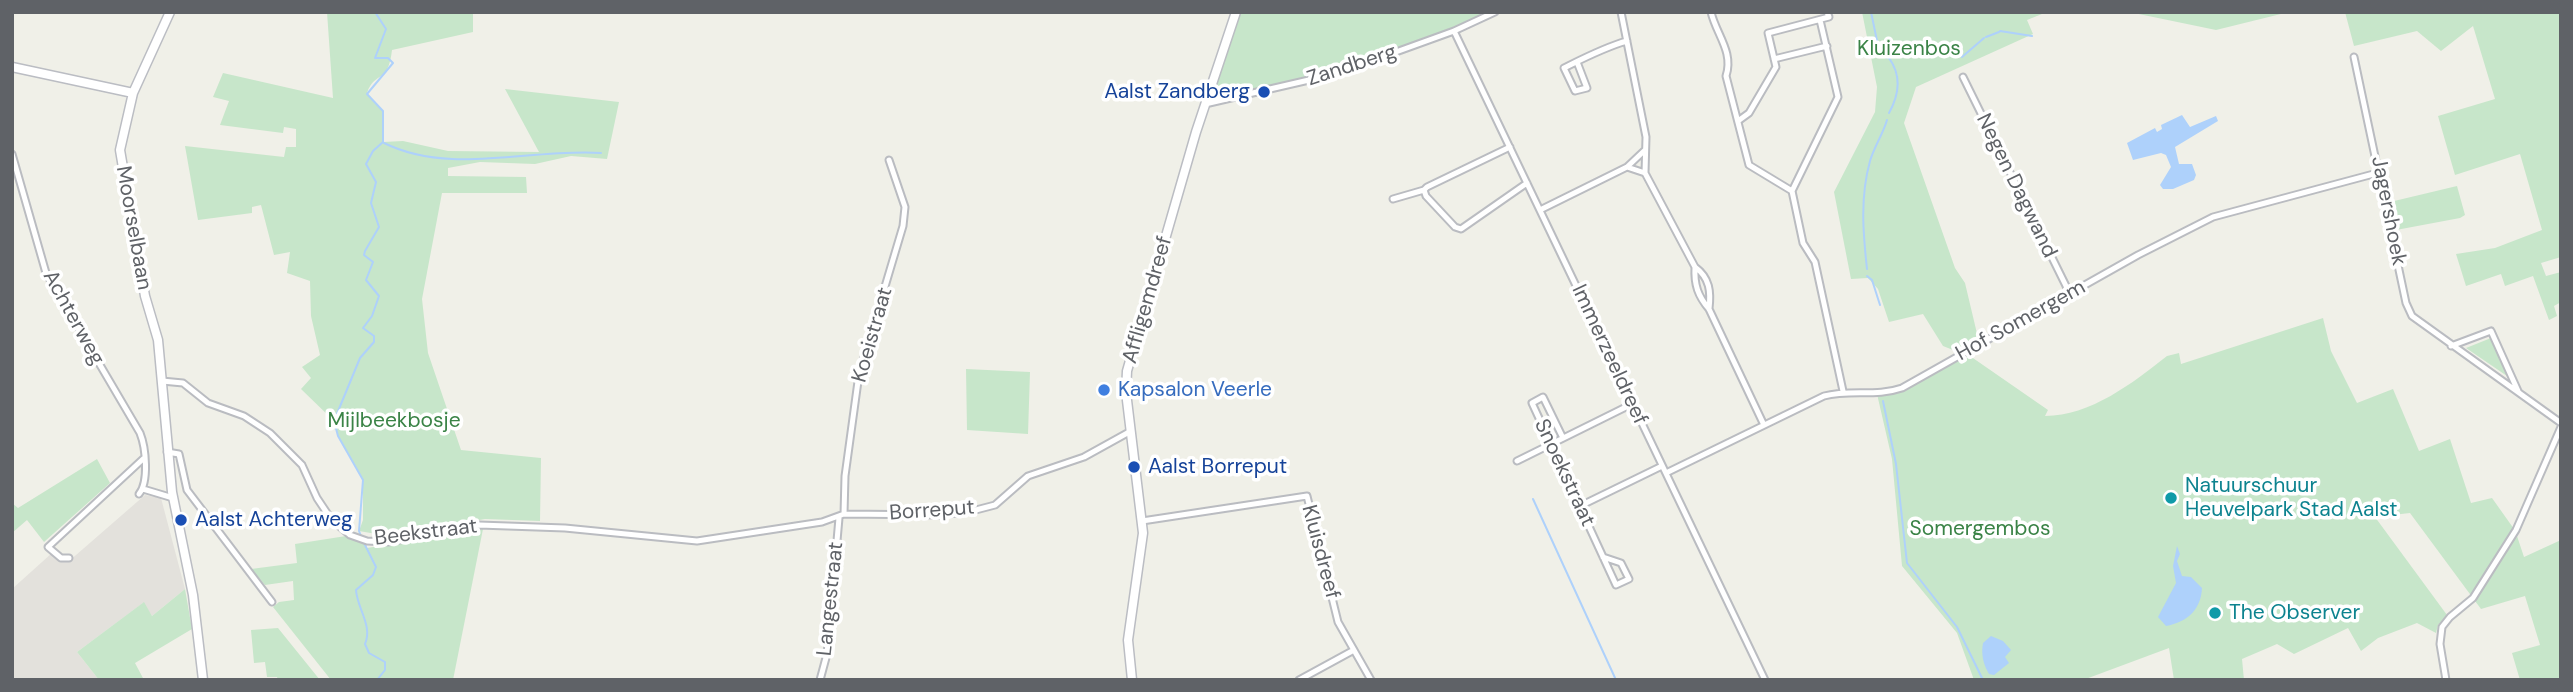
<!DOCTYPE html>
<style>
body{margin:0}
#map{position:relative;width:2573px;height:692px;overflow:hidden;background:#f0f0e8;font-family:"DM Sans",sans-serif}
canvas{display:block}
.frame{position:absolute;inset:0;border:14px solid #5f6267;pointer-events:none}
</style>
<div id="map">
<canvas width="2573" height="692"></canvas>
<div class="frame"></div>
</div>
<script>
const ctx = document.querySelector('canvas').getContext('2d');
ctx.lineJoin = 'round';
function fill(path, color) {
  ctx.fillStyle = color;
  ctx.fill(path, 'evenodd');
}
function strokePath(path, color, width, dash) {
  ctx.strokeStyle = color;
  ctx.lineWidth = width;
  ctx.lineCap = dash ? 'butt' : 'round';
  ctx.setLineDash(dash || []);
  ctx.stroke(path);
}
function write(font, color, halo, rows, align = 'center') {
  ctx.font = font + ' "DM Sans",sans-serif';
  ctx.lineWidth = 7;
  ctx.setLineDash([]);
  ctx.textBaseline = 'middle';
  ctx.strokeStyle = halo;
  ctx.fillStyle = color;
  for (const [text, x, y, turn = 0] of rows) {
    ctx.save();
    ctx.translate(x, y);
    ctx.rotate((+turn || 0) * Math.PI / 180);
    ctx.textAlign = isNaN(turn) ? turn : align;
    if (halo) ctx.strokeText(text, 0, 0);
    ctx.fillText(text, 0, 0);
    ctx.restore();
  }
}
const industrial = new Path2D(`
 M 145,495 L 161,498 L 185,589 L 152,616 L 143,603 L 77,652 L 99,680 L 12,680 L 12,589 L 52,553 L 68,562 Z`);
const green = new Path2D(`
 M 327,12 L 473,12 L 473,32 L 392,50 C 388,85 375,70 367,93 L 383,111 L 383,142 L 403,141 L 448,151 L 539,152 L 505,89 L 619,102 L 607,159 L 571,156 L 535,164 L 480,162 L 448,168 L 448,176 L 526,177 L 527,193 L 442,193 L 422,299 L 428,353 L 461,450 L 541,458 L 540,521 L 485,519 L 388,536 L 359,531 L 363,520 L 363,479 L 338,436 L 334,421 L 301,389 L 311,378 L 302,367 L 320,355 L 311,316 L 310,281 L 287,273 L 290,252 L 274,255 L 261,205 L 252,207 L 252,213 L 198,220 L 185,146 L 284,157 L 286,147 L 296,147 L 296,129 L 284,127 L 283,133 L 220,125 L 229,101 L 213,97 L 223,73 L 333,98 Z
 M 1236,12 L 1495,12 L 1454,31 L 1335,74 L 1205,104 Z
 M 1862,12 L 2047,12 L 2027,20 L 2033,34 L 1916,87 L 1904,123 L 1955,268 L 1965,283 L 1979,342 L 1963,351 L 1961,346 L 1953,350 L 1943,346 L 1923,314 L 1889,322 L 1878,289 L 1868,278 L 1851,279 L 1834,192 L 1875,112 L 1877,87 Z
 M 2129,12 L 2289,12 L 2216,30 Z
 M 2345,12 L 2561,12 L 2561,257 L 2541,263 L 2546,276 L 2561,272 L 2561,302 L 2554,306 L 2557,316 L 2549,320 L 2533,276 L 2505,286 L 2501,274 L 2466,286 L 2456,254 L 2495,248 L 2542,230 L 2520,154 L 2455,175 L 2438,116 L 2495,99 L 2473,26 L 2441,51 L 2417,31 L 2354,46 Z
 M 2457,186 L 2465,215 L 2460,218 L 2396,230 L 2390,202 Z
 M 2323,318 L 2331,351 L 2357,403 L 2393,389 L 2419,451 L 2450,439 L 2471,503 L 2492,498 L 2514,529 L 2472,594 L 2474,598 L 2516,533 L 2524,557 L 2561,540 L 2561,680 L 2520,680 L 2512,653 L 2540,645 L 2525,596 L 2481,609 L 2410,513 L 2375,517 L 2447,615 L 2438,625 L 2436,633 L 2417,623 L 2378,638 L 2361,651 L 2348,628 L 2294,654 L 2277,644 L 2242,659 L 2244,680 L 2174,680 L 2169,648 L 2083,680 L 1974,680 L 1957,633 L 1902,566 L 1892,459 L 1877,394 L 1898,389 L 1959,356 L 1964,359 L 1970,356 L 2048,410 L 2045,416 C 2090,416 2133,383 2167,356 L 2179,353 L 2181,364 Z
 M 2491,338 L 2507,376 L 2466,348 Z
 M 966,369 L 1030,372 L 1028,434 L 967,430 Z
 M 97,459 L 110,483 L 44,542 L 27,520 L 12,533 L 12,503 L 18,508 Z
 M 483,529 L 453,680 L 331,680 L 273,607 L 279,602 L 294,600 L 293,581 L 265,585 L 251,569 L 297,563 L 295,544 L 346,536 L 366,544 L 367,548 Z
 M 185,589 L 192,629 L 135,663 L 144,680 L 99,680 L 77,652 L 144,602 L 152,616 Z
 M 278,628 L 320,680 L 278,680 L 277,677 L 267,677 L 265,662 L 254,663 L 251,630 Z`);
const water = new Path2D(`
 M 2182,115 L 2190,127 L 2216,116 L 2218,121 L 2175,147 L 2179,164 L 2192,164 L 2196,175 L 2194,180 L 2173,189 L 2163,189 L 2160,185 L 2171,167 L 2166,155 L 2161,153 L 2133,160 L 2127,143 L 2155,128 L 2157,132 L 2162,129 L 2161,125 Z
 M 2177,546 L 2180,554 L 2177,561 L 2182,576 L 2191,577 L 2202,588 C 2201,609 2188,622 2166,626 L 2158,617 L 2176,583 L 2173,566 Z
 M 1991,636 L 2003,641 L 2011,650 L 2005,657 L 2009,663 L 1994,675 L 1989,674 C 1983,664 1981,654 1983,643 Z`);
const stream = new Path2D(`
 M 1871,12 L 1880,55 L 1889,58 C 1902,76 1899,95 1889,113
 M 2000,31 L 2032,36
 M 1986,37 L 1999,32
 M 1962,57 L 1984,38
 M 384,143 C 451,176 530,148 601,153
 M 1867,269 C 1863,232 1860,197 1870,161 C 1874,147 1883,134 1887,120
 M 1867,276 L 1872,280 L 1880,305
 M 1883,401 L 1896,464 L 1907,563 L 1957,627 L 1983,680
 M 1533,499 L 1616,680
 M 361,536 L 359,531 L 363,480 L 338,436 L 334,421 L 360,358 L 374,342 L 374,336 L 363,328 L 372,316 L 379,296 L 366,280 L 373,262 L 364,255 L 365,251 L 379,227 L 371,203 L 376,182 L 366,164 L 373,151 L 383,142 L 383,111 L 367,94 L 393,63 L 388,58 L 375,58 L 386,29 L 375,12
 M 363,541 L 376,567 L 373,575 L 356,590 C 357,608 373,626 365,644 L 369,653 L 385,662 L 385,670 L 377,680`);
const street = new Path2D(`
 M 1621,12 L 1646,137 L 1645,173 L 1695,267 C 1710,278 1711,292 1709,309
 M 1711,12 C 1716,34 1734,52 1726,76 L 1749,165 L 1792,191 L 1803,243 L 1815,262 L 1843,391
 M 1454,31 L 1765,680
 M 2354,57 L 2406,303 L 2412,316 L 2561,423
 M 1774,59 L 1827,46
 M 1577,62 L 1587,88 L 1575,91 L 1564,68 C 1584,58 1605,47 1627,41
 M 1963,77 L 2070,294
 M 1205,104 L 1335,74 L 1454,31 L 1495,12
 M 1738,121 L 1749,113 L 1776,67 L 1768,33 L 1829,17 L 1827,12
 M 1510,147 L 1427,187 L 1424,190 L 1426,196 L 1455,227 L 1461,229 L 1527,183
 M 12,154 L 46,273 L 140,433 C 146,448 149,482 139,494
 M 1627,167 L 1645,173
 M 1792,191 L 1838,97 L 1820,20
 M 1393,199 L 1424,190
 M 1540,210 L 1627,167 L 1644,151
 M 1695,267 C 1694,285 1698,296 1709,309 L 1763,423
 M 2451,346 L 2491,331 L 2518,391
 M 162,381 L 183,383 L 208,403 L 244,416 L 270,433 L 302,465 L 317,498 L 331,519 L 350,535 L 367,541 L 388,542 L 479,525 L 565,528 L 697,541 L 822,522 L 844,514 L 941,515 L 972,511 L 995,505 L 1028,476 L 1084,457 L 1131,431
 M 1562,436 L 1543,397 L 1532,403 L 1616,585 L 1629,579 L 1621,563 L 1603,557
 M 167,452 L 179,454 L 187,490 L 272,602
 M 1517,461 L 1632,404
 M 1666,473 L 1824,396 C 1850,389 1876,397 1902,388 L 2138,255 L 2213,217 L 2381,172
 M 143,489 L 173,498
 M 1580,506 L 1662,466
 M 844,514 L 845,476 L 859,374 L 903,226 L 905,207 L 889,160
 M 1142,521 L 1307,496 L 1338,622 L 1371,680
 M 69,558 L 61,558 L 48,547 L 143,459
 M 820,680 L 827,654 L 839,518
 M 1299,680 L 1354,650
 M 2446,680 L 2440,644 L 2442,627 L 2450,617 L 2473,598 L 2516,530 L 2561,427`);
const secondary = new Path2D(`
 M 170,12 L 133,93 L 120,150 L 145,296 L 158,340 L 172,492 L 193,595 L 203,680
 M 12,67 L 133,93
 M 1132,680 L 1128,640 L 1143,533 L 1126,392 L 1127,371 L 1196,132 L 1236,12`);
const markers = [
 [1264,92,7,"#1a4fb4"],
 [1104,390,7,"#3f7fe0"],
 [1134,467,7,"#1a4fb4"],
 [2171,498,7,"#0f9aa8"],
 [181,520,7,"#1a4fb4"],
 [2215,613,7,"#0f9aa8"]
];
const parkNames = [
 ["Kluizenbos",1909,49],
 ["Mijlbeekbosje",394,421],
 ["Somergembos",1980,529]
];
const streetNames = [
 ["Zandberg",1352,66,-18],
 ["Negen Dagwand",2016,186,64],
 ["Jagershoek",2388,211,79],
 ["Moorselbaan",133,228,80],
 ["Affligemdreef",1148,300,-74],
 ["Achterweg",73,318,61],
 ["Hof Somergem",2021,321,-29],
 ["Koeistraat",873,335,-74],
 ["Immerzeeldreef",1609,355,65],
 ["Snoekstraat",1564,473,65],
 ["Borreput",932,511,-4],
 ["Beekstraat",426,533,-7],
 ["Kluisdreef",1320,552,75],
 ["Langestraat",831,599,-84]
];
const transitNames = [
 ["Aalst Zandberg",1250,92,"right"],
 ["Aalst Borreput",1148,467],
 ["Aalst Achterweg",195,520]
];
const shopNames = [
 ["Kapsalon Veerle",1118,390]
];
const cultureNames = [
 ["Natuurschuur",2185,486],
 ["Heuvelpark Stad Aalst",2185,510],
 ["The Observer",2229,613]
];
fill(industrial, '#e3e1dc');
fill(green, '#c7e6ca');
fill(water, '#aed1fb');
strokePath(stream, '#aed1fb', 2);
strokePath(street, '#babcc1', 9);
strokePath(secondary, '#bbbdc3', 11);
strokePath(street, '#fff', 5);
strokePath(secondary, '#fff', 8);
for (const [x, y, r, color] of markers) {
  const dot = new Path2D();
  dot.arc(x, y, r, 0, 2 * Math.PI);
  ctx.fillStyle = color;
  ctx.fill(dot);
  strokePath(dot, '#fff', 2.5);
}
write('21px', '#3a8346', '#fff', parkNames);
write('21px', '#5f6267', '#fff', streetNames);
write('21px', '#164399', '#fff', transitNames, 'left');
write('21px', '#366cbe', '#fff', shopNames, 'left');
write('21px', '#0d838f', '#fff', cultureNames, 'left');
</script>
